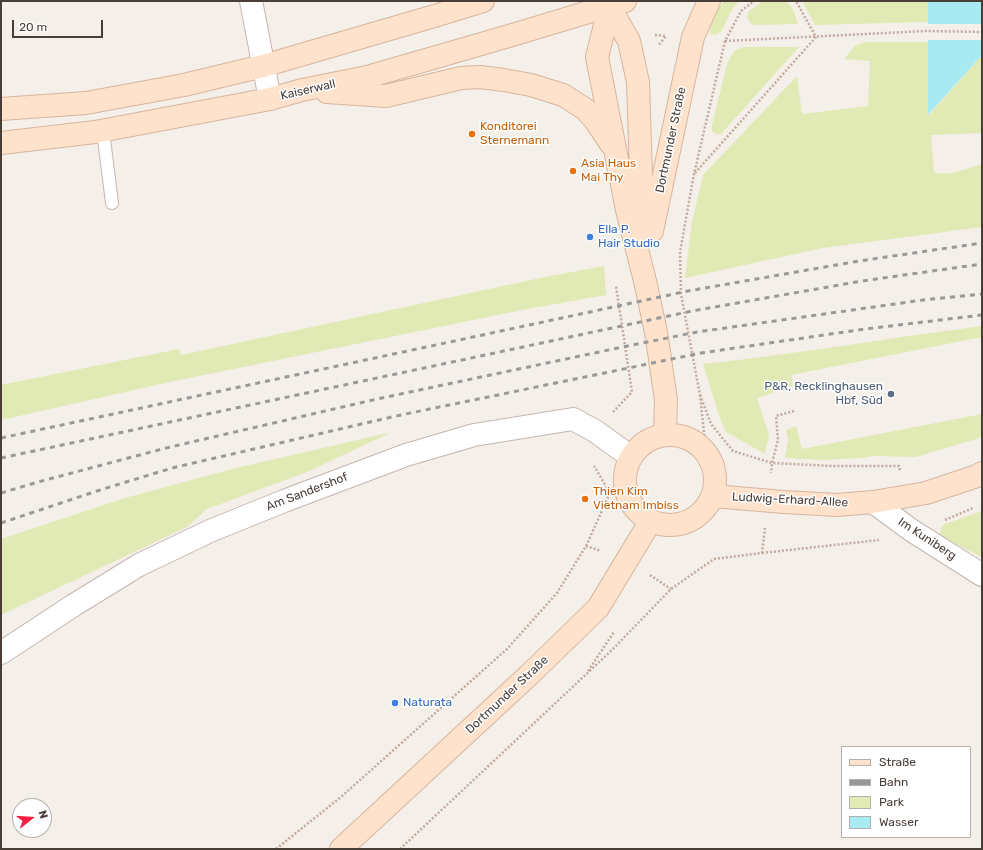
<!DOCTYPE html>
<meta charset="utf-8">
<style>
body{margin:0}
#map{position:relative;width:983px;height:850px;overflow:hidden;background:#f5efea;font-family:Rubik,sans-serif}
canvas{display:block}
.frame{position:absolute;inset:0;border:2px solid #493d38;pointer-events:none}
.legend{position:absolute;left:841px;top:746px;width:130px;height:92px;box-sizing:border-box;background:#fff;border:1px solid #b6b1af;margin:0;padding:5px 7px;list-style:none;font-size:12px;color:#493d38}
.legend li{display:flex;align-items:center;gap:8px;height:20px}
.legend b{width:20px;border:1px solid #b6b1af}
.north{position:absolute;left:12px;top:798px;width:40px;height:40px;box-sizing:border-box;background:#fff;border:1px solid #b6b1af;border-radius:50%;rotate:73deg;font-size:11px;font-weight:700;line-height:16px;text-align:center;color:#493d38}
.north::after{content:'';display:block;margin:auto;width:14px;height:18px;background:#f91d41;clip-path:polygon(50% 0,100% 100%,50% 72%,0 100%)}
.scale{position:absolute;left:12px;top:20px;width:91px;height:18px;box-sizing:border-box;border:2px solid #493d38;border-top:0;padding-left:5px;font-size:12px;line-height:14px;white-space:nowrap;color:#493d38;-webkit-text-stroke:3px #fff;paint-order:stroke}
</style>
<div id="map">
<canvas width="983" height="850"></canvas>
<div class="frame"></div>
<ul class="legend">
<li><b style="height:5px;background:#fee2cb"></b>Straße</li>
<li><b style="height:5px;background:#999"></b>Bahn</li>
<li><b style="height:11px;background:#e1e9b4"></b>Park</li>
<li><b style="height:11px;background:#a8eaf1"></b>Wasser</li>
</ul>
<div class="north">N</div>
<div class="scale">20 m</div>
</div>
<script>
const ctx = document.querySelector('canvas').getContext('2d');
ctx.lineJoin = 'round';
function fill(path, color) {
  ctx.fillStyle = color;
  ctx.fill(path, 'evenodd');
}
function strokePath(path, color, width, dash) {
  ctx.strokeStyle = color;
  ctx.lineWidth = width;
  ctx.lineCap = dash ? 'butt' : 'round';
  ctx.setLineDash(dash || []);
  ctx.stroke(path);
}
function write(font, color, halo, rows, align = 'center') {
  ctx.font = font + ' Rubik,sans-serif';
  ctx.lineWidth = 3;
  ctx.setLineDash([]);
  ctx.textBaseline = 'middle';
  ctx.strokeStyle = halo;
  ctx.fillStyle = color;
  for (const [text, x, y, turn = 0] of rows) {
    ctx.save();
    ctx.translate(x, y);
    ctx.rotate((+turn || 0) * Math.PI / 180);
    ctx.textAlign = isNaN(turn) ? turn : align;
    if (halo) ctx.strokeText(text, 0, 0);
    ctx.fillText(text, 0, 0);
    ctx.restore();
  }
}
const green = new Path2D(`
 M 724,1 L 739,1 L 732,10 L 721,32 L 715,35 L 710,34 C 711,21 716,11 724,1 Z
 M 763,1 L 786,1 L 793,9 L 798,24 L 754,25 L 750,23 L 747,17 L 748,12 Z
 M 802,1 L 928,1 L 928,22 L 815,25 Z
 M 864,42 L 928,42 L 929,115 L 982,55 L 982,133 L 931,135 L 934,172 C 948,177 968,168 982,164 L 982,227 L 823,248 L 685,278 L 692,222 L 703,175 L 797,76 L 802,114 L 868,106 L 870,61 L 844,59 L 855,46 Z
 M 744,47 L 799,47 L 721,134 L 716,134 L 712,131 L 712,125 L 727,64 L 734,51 Z
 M 604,266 L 606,295 L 522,310 L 170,382 L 1,420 L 1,385 L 179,349 L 181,355 L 545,277 Z
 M 982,326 L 982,337 L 791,375 L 793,386 L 757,398 L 769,435 L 765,454 L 726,432 L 719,416 L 703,364 C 797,354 889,338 982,326 Z
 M 982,414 L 982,436 L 976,439 L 916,457 L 874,456 L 863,458 L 822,460 L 787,458 L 785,457 L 788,440 L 786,430 L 796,426 L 802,449 Z
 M 392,432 L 307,472 L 207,509 L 187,527 L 1,615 L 1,539 L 125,498 L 232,469 Z
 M 982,511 L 982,557 L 943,538 L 940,534 L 941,528 L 945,524 Z`);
const water = new Path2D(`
 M 928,1 L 982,1 L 982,55 L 928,115 Z`);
const pier = new Path2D(`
 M 926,24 L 982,24 L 982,40 L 926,40 Z`);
const path = new Path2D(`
 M 655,35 L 666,36 L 658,46
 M 725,41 L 926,31 L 982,32
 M 695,173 L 816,37 L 796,1
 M 700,395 L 711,424 L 733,451 L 772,463 L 771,473
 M 794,411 L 776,416 L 778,440 L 772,463 L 832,466 L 899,466 L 900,471
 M 613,412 L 632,392 L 616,286
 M 706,452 L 700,395 L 681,294 L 680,252 L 694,174 L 725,41 L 741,11 L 754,1
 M 610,493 L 619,480
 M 945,520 L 973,508
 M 586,546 L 601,551
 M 762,553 L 879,540
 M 650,575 L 671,589
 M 588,671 L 614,632
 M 276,849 L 342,796 L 507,649 L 557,593 L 586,546 L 610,493 L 594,466
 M 400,849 L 612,650 L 671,589 L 714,559 L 762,553 L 765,528`);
const service = new Path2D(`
 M 103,131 L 112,203`);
const minor = new Path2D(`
 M 251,1 L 270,99
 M 873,502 L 911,530 L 982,575
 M 1,653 L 74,605 L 139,565 L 210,531 L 284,501 L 406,455 L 474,435 L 573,419 L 595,431 L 631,457`);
const secondary = new Path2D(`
 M 611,1 L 597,57 L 627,210 L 645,281 L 656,332 L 666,400 L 665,435
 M 603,3 L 609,6 L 629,41 L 638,82 L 643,238
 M 327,92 L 386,96 L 461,78 L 480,77 L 504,80 L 531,85 L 563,95 L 585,109 L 595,120 L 611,144
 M 1,109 L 86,103 L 184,85 L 263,66 L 438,15 L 483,1
 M 1,143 L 95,132 L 270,99 L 302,90 L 367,77 L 509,36 L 625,1
 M 652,231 L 693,37 L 709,1
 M625 480a45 45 0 1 1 90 0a45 45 0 1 1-90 0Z
 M 713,496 L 784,502 L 837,505 L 873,502 L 926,493 L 977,476 L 982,473
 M 341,849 L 529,675 L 598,608 L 650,522`);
const rail = new Path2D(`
 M 1,438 L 688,291 L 859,261 L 982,243
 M 1,458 L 692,311 L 862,281 L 982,264
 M 1,493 L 38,482 L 166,448 L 377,399 L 618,348 L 697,332 L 923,300 L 982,294
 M 1,523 L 100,490 L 172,468 L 396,416 L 701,353 L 865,329 L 982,315`);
const markers = [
 [472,134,4,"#e8710a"],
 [573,171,4,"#e8710a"],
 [590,237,4,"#3f7fe0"],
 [891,394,4,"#5c6f8a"],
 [585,499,4,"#e8710a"],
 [395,703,4,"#3f7fe0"]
];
const streetNames = [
 ["Kaiserwall",308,90,-13],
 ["Dortmunder Straße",671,140,-78],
 ["Am Sandershof",307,492,-21],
 ["Ludwig-Erhard-Allee",790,500,3],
 ["Im Kuniberg",927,539,33],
 ["Dortmunder Straße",507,695,-43]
];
const foodNames = [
 ["Konditorei",480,127],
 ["Sternemann",480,141],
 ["Asia Haus",581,164],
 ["Mai Thy",581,178],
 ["Thien Kim",593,492],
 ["Vietnam Imbiss",593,506]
];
const shopNames = [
 ["Ella P.",598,230],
 ["Hair Studio",598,244],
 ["Naturata",403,703]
];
const serviceNames = [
 ["P&R, Recklinghausen",883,387],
 ["Hbf, Süd",883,401]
];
fill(green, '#e1e9b4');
fill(water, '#a8eaf1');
fill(pier, '#f5efea');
strokePath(service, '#c4b6b0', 14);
strokePath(minor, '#c4b6b0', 24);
strokePath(secondary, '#d8b59d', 24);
strokePath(path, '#c3aa9e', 2.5, [2, 2]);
strokePath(service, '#fff', 12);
strokePath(minor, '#fff', 22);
strokePath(secondary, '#fee2cb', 22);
strokePath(rail, '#999', 3, [5, 5]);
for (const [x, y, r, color] of markers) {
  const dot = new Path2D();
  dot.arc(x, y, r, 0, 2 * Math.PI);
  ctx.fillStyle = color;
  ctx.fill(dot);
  strokePath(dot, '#fff', 1.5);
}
write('12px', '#493d38', '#fff', streetNames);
write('12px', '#c56008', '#fff', foodNames, 'left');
write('12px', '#366cbe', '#fff', shopNames, 'left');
write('12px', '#4e5e75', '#fff', serviceNames, 'right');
</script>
